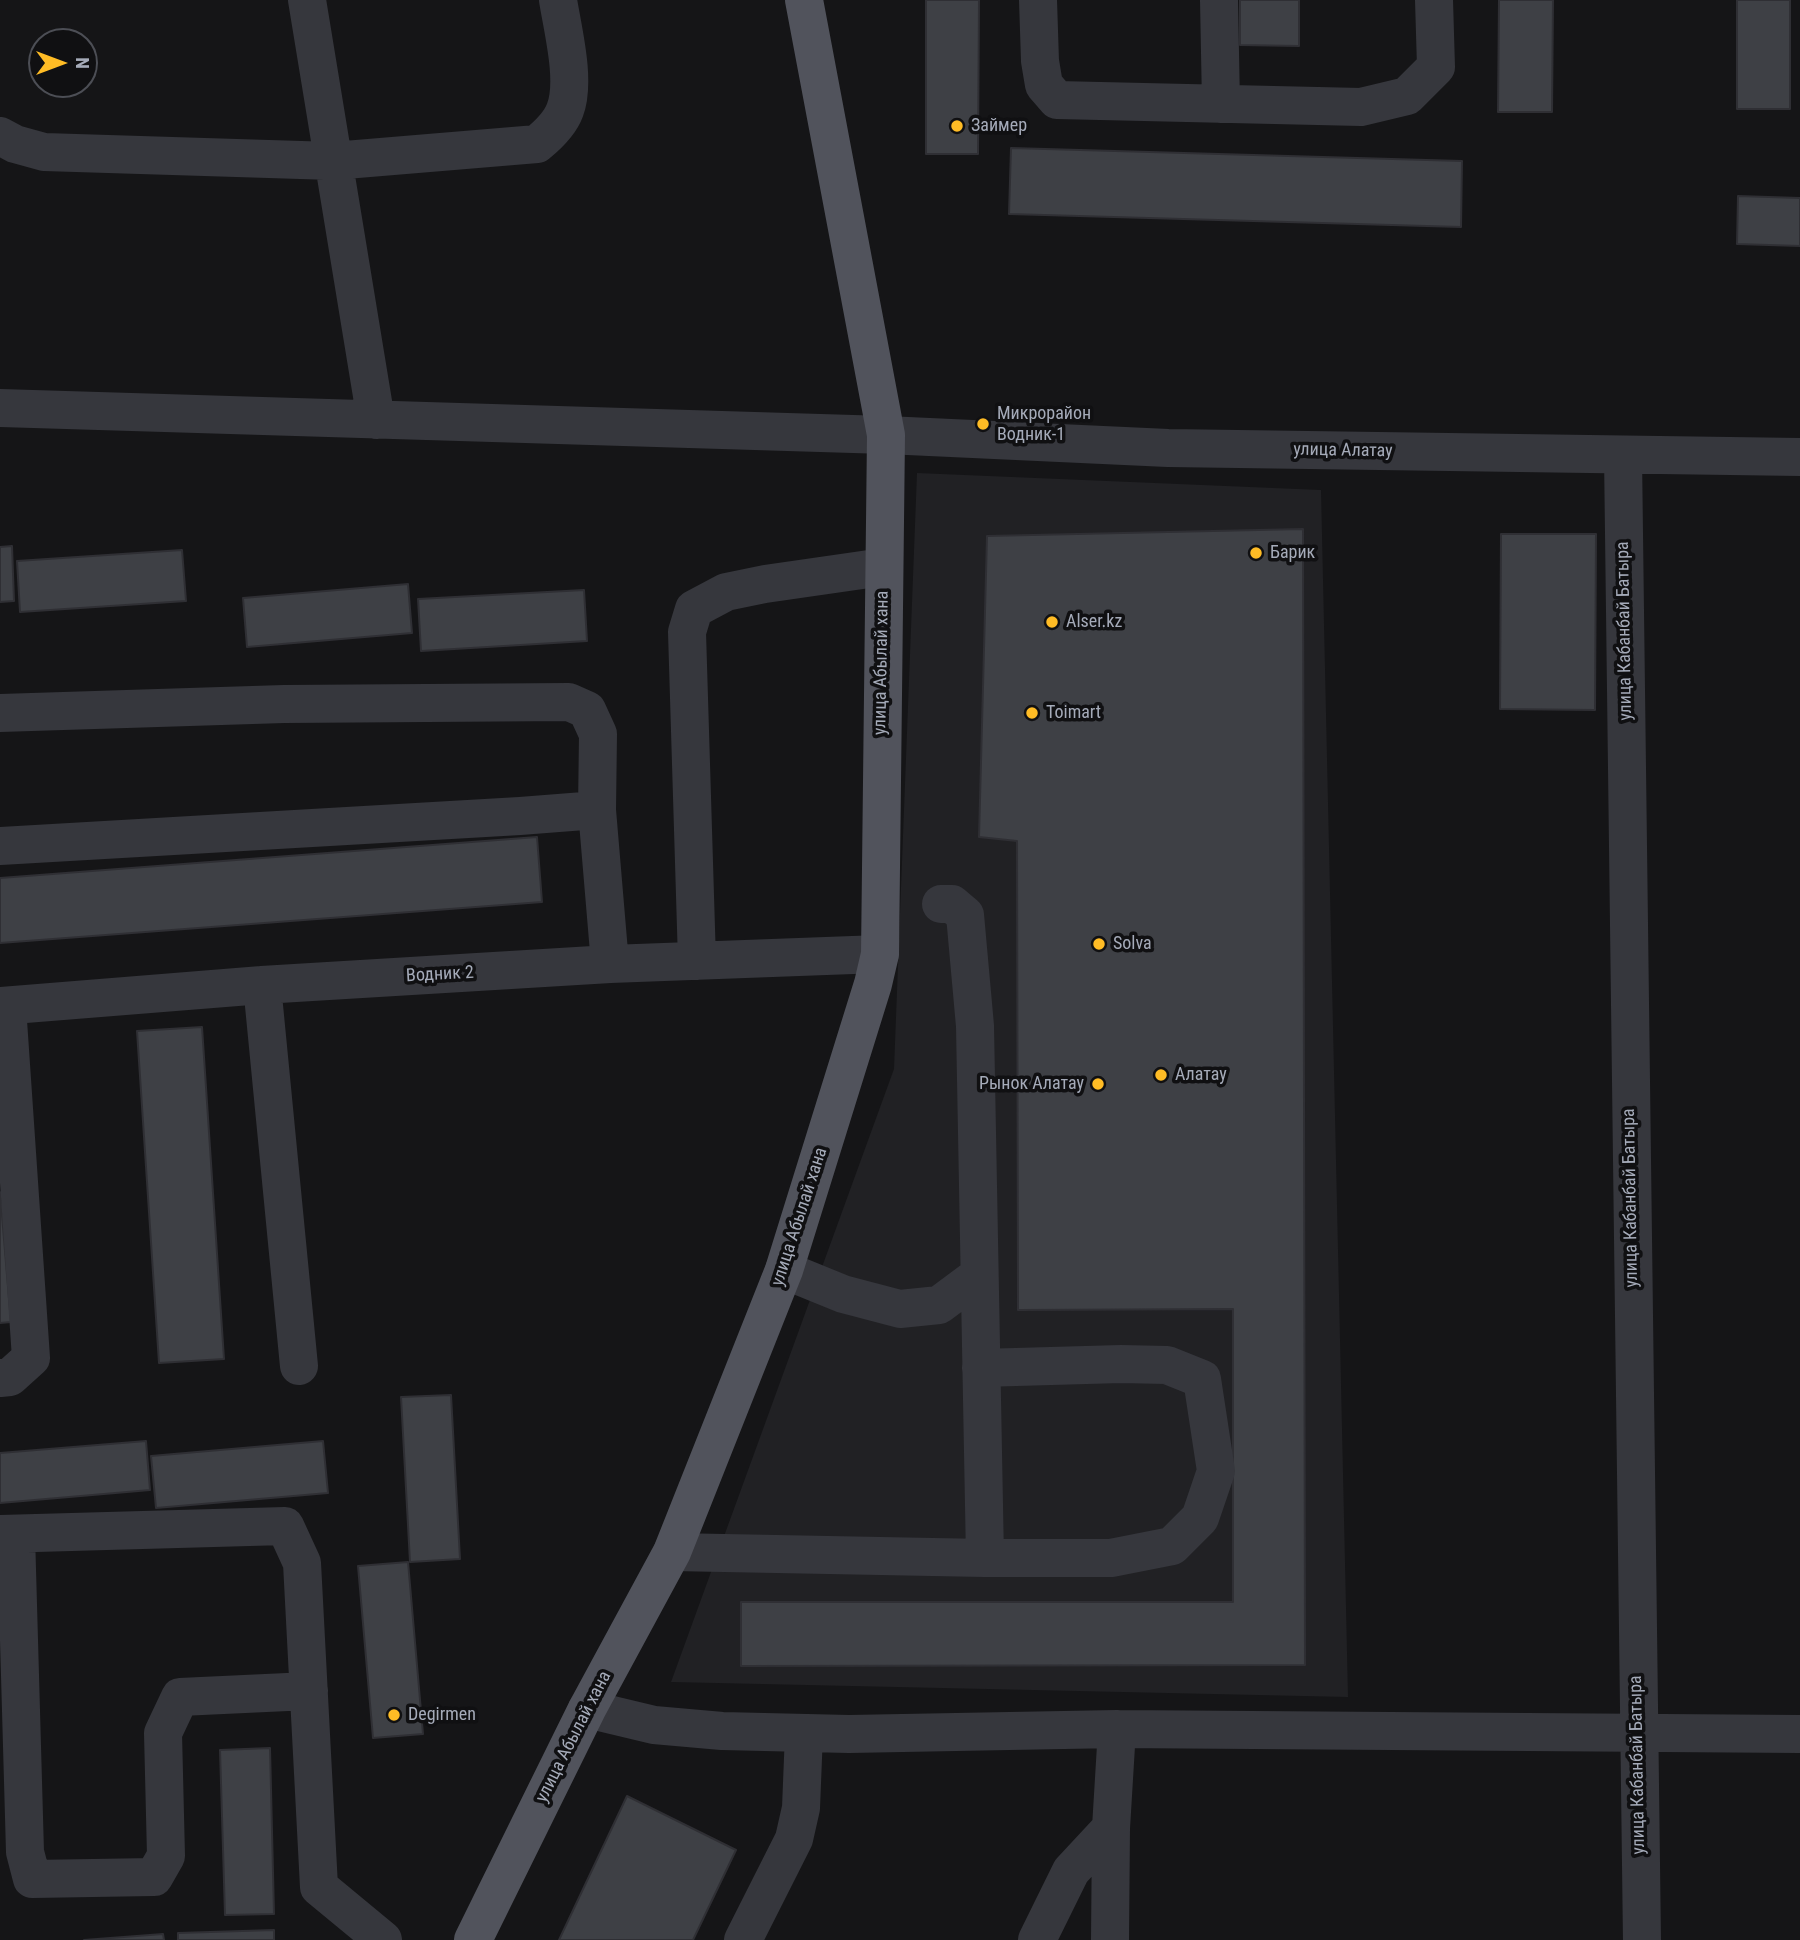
<!DOCTYPE html>
<meta charset="utf-8">
<style>
body{margin:0}
#map{position:relative;width:1800px;height:1940px;overflow:hidden;background:#151517;font-family:"Roboto Condensed",sans-serif}
canvas{display:block}
.north{position:absolute;left:28px;top:28px;width:70px;height:70px;box-sizing:border-box;background:#101012;border:2px solid #4c4e55;border-radius:50%;rotate:90deg;font-size:19px;font-weight:700;line-height:28px;text-align:center;color:#a5abb9}
.north::after{content:'';display:block;margin:auto;width:24px;height:32px;background:#ffbc25;clip-path:polygon(50% 0,100% 100%,50% 72%,0 100%)}
</style>
<div id="map">
<canvas width="1800" height="1940"></canvas>
<div class="north">N</div>
</div>
<script>
const ctx = document.querySelector('canvas').getContext('2d');
ctx.lineJoin = 'round';
function fill(path, color) {
  ctx.fillStyle = color;
  ctx.fill(path, 'evenodd');
}
function strokePath(path, color, width, dash) {
  ctx.strokeStyle = color;
  ctx.lineWidth = width;
  ctx.lineCap = dash ? 'butt' : 'round';
  ctx.setLineDash(dash || []);
  ctx.stroke(path);
}
function write(font, color, halo, rows, align = 'center') {
  ctx.font = font + ' "Roboto Condensed",sans-serif';
  ctx.lineWidth = 7;
  ctx.setLineDash([]);
  ctx.textBaseline = 'middle';
  ctx.strokeStyle = halo;
  ctx.fillStyle = color;
  for (const [text, x, y, turn = 0] of rows) {
    ctx.save();
    ctx.translate(x, y);
    ctx.rotate((+turn || 0) * Math.PI / 180);
    ctx.textAlign = isNaN(turn) ? turn : align;
    if (halo) ctx.strokeText(text, 0, 0);
    ctx.fillText(text, 0, 0);
    ctx.restore();
  }
}
const built = new Path2D(`
 M 917,473 L 1321,490 L 1348,1697 L 671,1682 L 894,1069 Z`);
const building = new Path2D(`
 M 926,0 L 979,0 L 978,154 L 926,154 Z
 M 1240,0 L 1299,0 L 1299,46 L 1240,45 Z
 M 1499,0 L 1553,0 L 1552,112 L 1498,112 Z
 M 1737,0 L 1790,0 L 1790,109 L 1737,109 Z
 M 1011,148 L 1462,161 L 1461,227 L 1009,214 Z
 M 1738,196 L 1800,198 L 1800,246 L 1737,244 Z
 M 1303,529 L 1305,1665 L 741,1666 L 741,1602 L 1233,1602 L 1233,1309 L 1018,1310 L 1017,841 L 979,837 L 987,536 Z
 M 1501,534 L 1596,534 L 1595,710 L 1500,709 Z
 M 12,546 L 14,601 L 0,602 L 0,547 Z
 M 182,550 L 186,601 L 20,612 L 17,561 Z
 M 408,584 L 412,633 L 247,647 L 243,598 Z
 M 584,590 L 587,641 L 421,651 L 418,599 Z
 M 537,837 L 542,902 L 0,943 L 0,878 Z
 M 202,1027 L 224,1359 L 159,1363 L 137,1031 Z
 M 0,1192 L 11,1322 L 0,1323 Z
 M 451,1395 L 460,1559 L 410,1562 L 401,1397 Z
 M 146,1441 L 150,1490 L 0,1503 L 0,1453 Z
 M 323,1441 L 328,1493 L 156,1508 L 151,1456 Z
 M 408,1562 L 423,1734 L 373,1738 L 358,1566 Z
 M 270,1748 L 274,1914 L 225,1915 L 220,1750 Z
 M 627,1796 L 736,1850 L 693,1940 L 559,1940 Z
 M 274,1930 L 274,1940 L 178,1940 L 178,1933 Z
 M 163,1934 L 164,1940 L 84,1940 Z`);
const minor = new Path2D(`
 M 307,0 L 376,420
 M 1038,0 L 1040,61 L 1044,85 L 1057,100 L 1361,107 L 1407,96 L 1436,67 L 1434,0
 M 1219,0 L 1221,104
 M 0,136 L 15,144 L 44,152 L 333,161 L 537,144 C 548,135 560,124 565,110 C 576,81 563,31 558,0
 M 0,408 L 886,435 L 1168,448 L 1800,457
 M 1623,455 L 1642,1940
 M 0,713 L 284,704 L 569,702 L 587,710 L 598,734 L 597,810
 M 0,846 L 520,816 L 597,810 L 610,964
 M 697,961 L 687,632 L 694,609 L 726,592 L 765,584 L 883,567
 M 262,985 L 299,1366
 M 0,1006 L 262,985 L 610,964 L 880,954
 M 784,1270 L 843,1294 L 900,1309 L 939,1305 L 978,1276
 M 981,1368 L 1121,1364 L 1167,1365 L 1202,1379 L 1216,1471 L 1200,1518 L 1172,1546 L 1111,1558 L 985,1558
 M 0,1378 L 10,1377 L 31,1358 L 7,1006
 M 0,1534 L 285,1526 L 302,1563 L 319,1887 L 383,1940
 M 16,1534 L 25,1852 L 32,1879 L 154,1877 L 166,1856 L 163,1733 L 180,1697 L 309,1691
 M 672,1552 L 985,1558 L 975,1026 L 965,915 L 952,904 L 941,904
 M 587,1709 L 654,1725 L 722,1731 L 849,1734 L 1117,1729 L 1800,1734
 M 743,1940 L 794,1839 L 801,1808 L 804,1733
 M 1037,1940 L 1071,1871 L 1111,1828
 M 1110,1940 L 1111,1828 L 1117,1729`);
const major = new Path2D(`
 M 473,1940 L 587,1709 L 672,1552 L 784,1270 L 873,984 L 880,954 L 886,435 L 804,0`);
const markers = [
 [957,126,7,"#ffbc25"],
 [983,424,7,"#ffbc25"],
 [1256,553,7,"#ffbc25"],
 [1052,622,7,"#ffbc25"],
 [1032,713,7,"#ffbc25"],
 [1099,944,7,"#ffbc25"],
 [1161,1075,7,"#ffbc25"],
 [1098,1084,7,"#ffbc25"],
 [394,1715,7,"#ffbc25"]
];
const poiNames = [
 ["Займер",971,126],
 ["Микрорайон",997,414],
 ["Водник-1",997,435],
 ["Барик",1270,553],
 ["Alser.kz",1066,622],
 ["Toimart",1046,713],
 ["Solva",1113,944],
 ["Алатау",1175,1075],
 ["Рынок Алатау",1084,1084,"right"],
 ["Degirmen",408,1715]
];
const streetNames = [
 ["улица Алатау",1343,451,1],
 ["улица Кабанбай Батыра",1625,631,-91],
 ["улица Абылай хана",882,663,-89],
 ["Водник 2",440,975,-3],
 ["улица Кабанбай Батыра",1631,1198,-91],
 ["улица Абылай хана",800,1217,-72],
 ["улица Абылай хана",574,1737,-63],
 ["улица Кабанбай Батыра",1638,1765,-91]
];
fill(built, '#212124');
fill(building, '#3e4045');
strokePath(building, '#2f2f34', 2);
strokePath(minor, '#36373d', 38);
strokePath(major, '#51535c', 38);
for (const [x, y, r, color] of markers) {
  const dot = new Path2D();
  dot.arc(x, y, r, 0, 2 * Math.PI);
  ctx.fillStyle = color;
  ctx.fill(dot);
  strokePath(dot, '#101012', 2.5);
}
write('18px', '#a5abb9', '#101012', poiNames, 'left');
write('18px', '#a5abb9', '#101012', streetNames);
</script>
